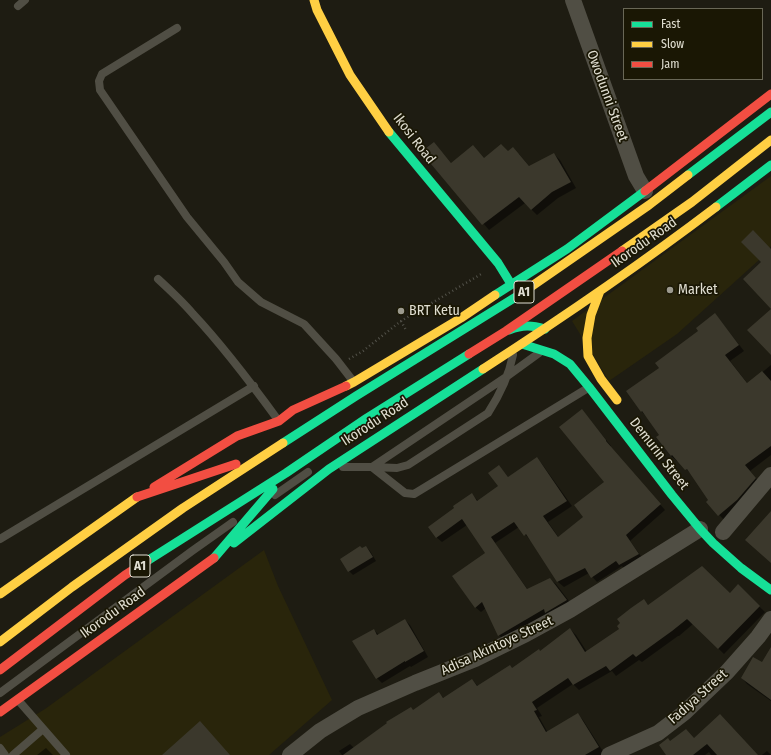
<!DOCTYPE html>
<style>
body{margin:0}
#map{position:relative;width:771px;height:755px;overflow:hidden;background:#1e1c12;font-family:"Fira Sans Condensed",sans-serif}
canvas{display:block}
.legend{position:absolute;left:623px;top:8px;width:140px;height:72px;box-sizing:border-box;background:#1a1704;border:1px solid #696756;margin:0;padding:5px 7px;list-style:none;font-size:12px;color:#e0ded1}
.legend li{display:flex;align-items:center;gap:8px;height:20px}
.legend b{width:20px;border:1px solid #696756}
</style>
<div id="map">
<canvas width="771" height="755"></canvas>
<ul class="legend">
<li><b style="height:5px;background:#16e098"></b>Fast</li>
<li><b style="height:5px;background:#ffcf43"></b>Slow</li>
<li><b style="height:5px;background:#f24e42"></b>Jam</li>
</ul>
</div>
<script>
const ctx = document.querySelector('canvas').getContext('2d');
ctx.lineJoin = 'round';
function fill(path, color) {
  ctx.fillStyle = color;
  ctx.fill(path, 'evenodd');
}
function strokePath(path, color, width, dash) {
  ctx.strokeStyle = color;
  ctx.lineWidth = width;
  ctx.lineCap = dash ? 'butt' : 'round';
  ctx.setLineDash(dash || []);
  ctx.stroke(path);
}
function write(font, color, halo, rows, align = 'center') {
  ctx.font = font + ' "Fira Sans Condensed",sans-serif';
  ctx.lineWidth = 3.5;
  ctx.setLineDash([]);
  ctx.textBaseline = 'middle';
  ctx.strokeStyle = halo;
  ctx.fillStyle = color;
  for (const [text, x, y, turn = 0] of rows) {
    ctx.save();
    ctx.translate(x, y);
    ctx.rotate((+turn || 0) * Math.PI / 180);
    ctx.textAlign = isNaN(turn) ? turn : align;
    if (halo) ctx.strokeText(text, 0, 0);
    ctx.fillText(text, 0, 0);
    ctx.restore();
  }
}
const built = new Path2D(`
 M 771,176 L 771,246 L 759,260 L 677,334 L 609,381 L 572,321 Z
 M 264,550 L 278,586 L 332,700 L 269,755 L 0,755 L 0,737 L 45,709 Z`);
const shadow = new Path2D(`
 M 434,143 L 452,164 L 484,159 L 508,152 L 519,154 L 530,167 L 554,154 L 560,160 L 576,188 L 558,198 L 537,215 L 525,203 L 489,230 L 423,152 Z
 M 720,320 L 744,351 L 730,361 L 748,384 L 771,365 L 771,455 L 750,471 L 761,484 L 725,521 L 707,502 L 710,500 L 692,475 L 678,460 L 677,461 L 671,456 L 660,435 L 647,417 L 642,412 L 627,391 L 660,368 Z
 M 587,416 L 611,446 L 610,447 L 665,510 L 630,541 L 643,559 L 625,570 L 622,566 L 597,582 L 589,573 L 564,587 L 558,582 L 531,539 L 530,540 L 519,527 L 495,543 L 528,590 L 550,579 L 556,584 L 572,605 L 505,641 L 499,635 L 486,608 L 481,612 L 475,607 L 486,554 L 467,525 L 442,542 L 436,537 L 456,508 L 472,494 L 478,501 L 499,486 L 499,466 L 509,478 L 537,458 L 542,464 L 572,506 L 548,522 L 559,538 L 585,517 L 605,482 Z
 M 366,547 L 370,551 L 376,561 L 353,575 L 349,571 L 362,549 Z
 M 738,586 L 765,612 L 724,654 L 693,624 L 679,636 L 678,636 L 642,662 L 639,660 L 616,676 L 612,671 L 579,690 L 573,684 L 537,708 L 542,716 L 539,717 L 548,733 L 578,714 L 583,720 L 604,753 L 600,755 L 342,755 L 339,751 L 350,744 L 354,748 L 439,694 L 444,698 L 472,680 L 478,686 L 513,669 L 540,652 L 570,629 L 576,635 L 587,652 L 620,629 L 644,600 L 649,606 L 730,594 Z
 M 405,620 L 410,625 L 428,657 L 411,667 L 410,666 L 382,683 L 377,678 L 374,630 L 379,635 Z
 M 771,649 L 771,701 L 747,684 L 742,678 L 763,663 Z
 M 694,739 L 757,755 L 711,755 L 709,752 L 705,755 L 668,755 L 670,742 Z
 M 46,748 L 53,755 L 37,755 Z
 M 767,751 L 771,755 L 762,755 Z`);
const building = new Path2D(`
 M 434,142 L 451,163 L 473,145 L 484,158 L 501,144 L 508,151 L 513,147 L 529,166 L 554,153 L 571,182 L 552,192 L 531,210 L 519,197 L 482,225 L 421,152 Z
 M 753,230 L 771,249 L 771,355 L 747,330 L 771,309 L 743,279 L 761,262 L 741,242 Z
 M 715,313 L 739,345 L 725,355 L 747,383 L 762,371 L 771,381 L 771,446 L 745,465 L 756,478 L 737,500 L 718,516 L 706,502 L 708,500 L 687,469 L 685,470 L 672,455 L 671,456 L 656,437 L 659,435 L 642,411 L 641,412 L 626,391 L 659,368 L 655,363 L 698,331 L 696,328 Z
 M 582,409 L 606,440 L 606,441 L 661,504 L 626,535 L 639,554 L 619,565 L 616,561 L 591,578 L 585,568 L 557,582 L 526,534 L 524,536 L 514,522 L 491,537 L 527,589 L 550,578 L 567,600 L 545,613 L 544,609 L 498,636 L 482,602 L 475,608 L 452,576 L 485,553 L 462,519 L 436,538 L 428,527 L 454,508 L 453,506 L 472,493 L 477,501 L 498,486 L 488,473 L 499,465 L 508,477 L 537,457 L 567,501 L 543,516 L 558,537 L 583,517 L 574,505 L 604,482 L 559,427 Z
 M 771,511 L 771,563 L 745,540 Z
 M 360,546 L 362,548 L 366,546 L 373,557 L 348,572 L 340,559 Z
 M 702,566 L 730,593 L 738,584 L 760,606 L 718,649 L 687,619 L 672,631 L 636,657 L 633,654 L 610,671 L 606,666 L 573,685 L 568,678 L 532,702 L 537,710 L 534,711 L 546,732 L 578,713 L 599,747 L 585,755 L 343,755 L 387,723 L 386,722 L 411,707 L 413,710 L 439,692 L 443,698 L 472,679 L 477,686 L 510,665 L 512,668 L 539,649 L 540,651 L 570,628 L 585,652 L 619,629 L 617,626 L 620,623 L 617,619 L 631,608 L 644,599 L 648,605 Z
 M 405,619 L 424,651 L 405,662 L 405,661 L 376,679 L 352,641 L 374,629 L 377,635 Z
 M 771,647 L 771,700 L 741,678 L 753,657 L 762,662 Z
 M 720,714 L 758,755 L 717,755 L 707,744 L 693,755 L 666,755 L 659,745 L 668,738 L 670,741 L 686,729 L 694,738 Z
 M 200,721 L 230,755 L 162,755 Z`);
const path = new Path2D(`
 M 401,321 L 406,330
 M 349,359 L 363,351 L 401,321 L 483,273`);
const lane = new Path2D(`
 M 18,6 L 25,0
 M 177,28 L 102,74 L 99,81 L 100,90 L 187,217 L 224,262 L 238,282 L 261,302 L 304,324 L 336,359 L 353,381
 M 158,279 C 170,290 182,301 193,314 C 224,347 251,383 278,420
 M 539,353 L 506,377 L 372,467 L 405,493 L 414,494 L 588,388
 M 343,467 L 372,467 L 397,468 L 408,465 L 488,413 C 499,396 509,375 513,355
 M 275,495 L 308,472
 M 0,539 L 254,386
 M 0,693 L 192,551 L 233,522
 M 18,700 L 66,755
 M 0,748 L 5,755
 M 13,755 L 43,729`);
const street = new Path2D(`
 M 573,0 L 636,176 L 645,191
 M 723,532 L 771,475
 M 290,755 L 320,731 L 358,708 L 415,683 L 475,659 L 526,634 L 570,610 L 700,529
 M 609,755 L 658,733 L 684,713 L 727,672 L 758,637 L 771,619`);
const fast = new Path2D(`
 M 389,132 L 498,263 L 511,284
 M 688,175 L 771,112
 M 716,207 L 771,165
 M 495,295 L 567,249 L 645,191
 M 509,330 C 523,325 531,325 545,329
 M 522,344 L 554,354 L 570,364 L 589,387 L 672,495 L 700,529 L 713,543 L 741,568 L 771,590
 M 283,443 L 356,396 L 519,295
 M 234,543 L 329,469 L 483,369
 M 214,558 L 273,489
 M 147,561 L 286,473 L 367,418 L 469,354`);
const slow = new Path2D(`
 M 314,0 L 317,10 L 350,75 L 389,132
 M 622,251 L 692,202 L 771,140
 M 600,291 L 591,315 L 587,338 L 588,356 L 601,379 L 617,400
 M 519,295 L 649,205 L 688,175
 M 483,369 C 562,318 641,264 716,207
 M 346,386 L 354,382 L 461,318 L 495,295
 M 0,594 L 137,497
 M 0,642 L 72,587 L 183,508 L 283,443`);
const jam = new Path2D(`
 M 645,191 L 771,94
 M 469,354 L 506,331 L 622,251
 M 154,487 L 237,436 L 279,421 L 293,410 L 346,386
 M 137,497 L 236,464
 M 0,670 L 125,575 L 147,561
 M 0,712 L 214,558`);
const markers = [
 [670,290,4,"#9c9a8e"],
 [401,311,4,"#9c9a8e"]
];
const shields = [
 [524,292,20],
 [140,566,20]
];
const shieldNames = [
 ["A1",524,292],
 ["A1",140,566]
];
const streetNames = [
 ["Owodunni Street",607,96,70],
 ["Ikosi Road",414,139,52],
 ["Ikorodu Road",644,243,-35],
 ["Ikorodu Road",375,422,-33],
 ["Demurin Street",659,454,52],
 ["Ikorodu Road",113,613,-36],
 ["Adisa Akintoye Street",497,646,-25],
 ["Fadiya Street",698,697,-42]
];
const poiNames = [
 ["Market",678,290],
 ["BRT Ketu",409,311]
];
fill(built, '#29250b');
fill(shadow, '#0007');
fill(building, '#3b382c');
strokePath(path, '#53524a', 2.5, [1, 3]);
strokePath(lane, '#504e44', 8);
strokePath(street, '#504e44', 16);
strokePath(fast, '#16e098', 9);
strokePath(slow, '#ffcf43', 9);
strokePath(jam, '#f24e42', 9);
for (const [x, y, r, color] of markers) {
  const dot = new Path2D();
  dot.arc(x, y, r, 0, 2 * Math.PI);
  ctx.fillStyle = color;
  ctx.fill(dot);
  strokePath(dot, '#1a1704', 1.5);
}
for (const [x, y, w] of shields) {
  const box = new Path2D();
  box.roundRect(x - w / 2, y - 11, w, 22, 3);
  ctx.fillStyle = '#1a1704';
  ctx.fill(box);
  strokePath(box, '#e0ded1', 1);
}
write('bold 13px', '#e0ded1', null, shieldNames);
write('14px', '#e0ded1', '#1a1704', streetNames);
write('14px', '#e0ded1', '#1a1704', poiNames, 'left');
</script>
